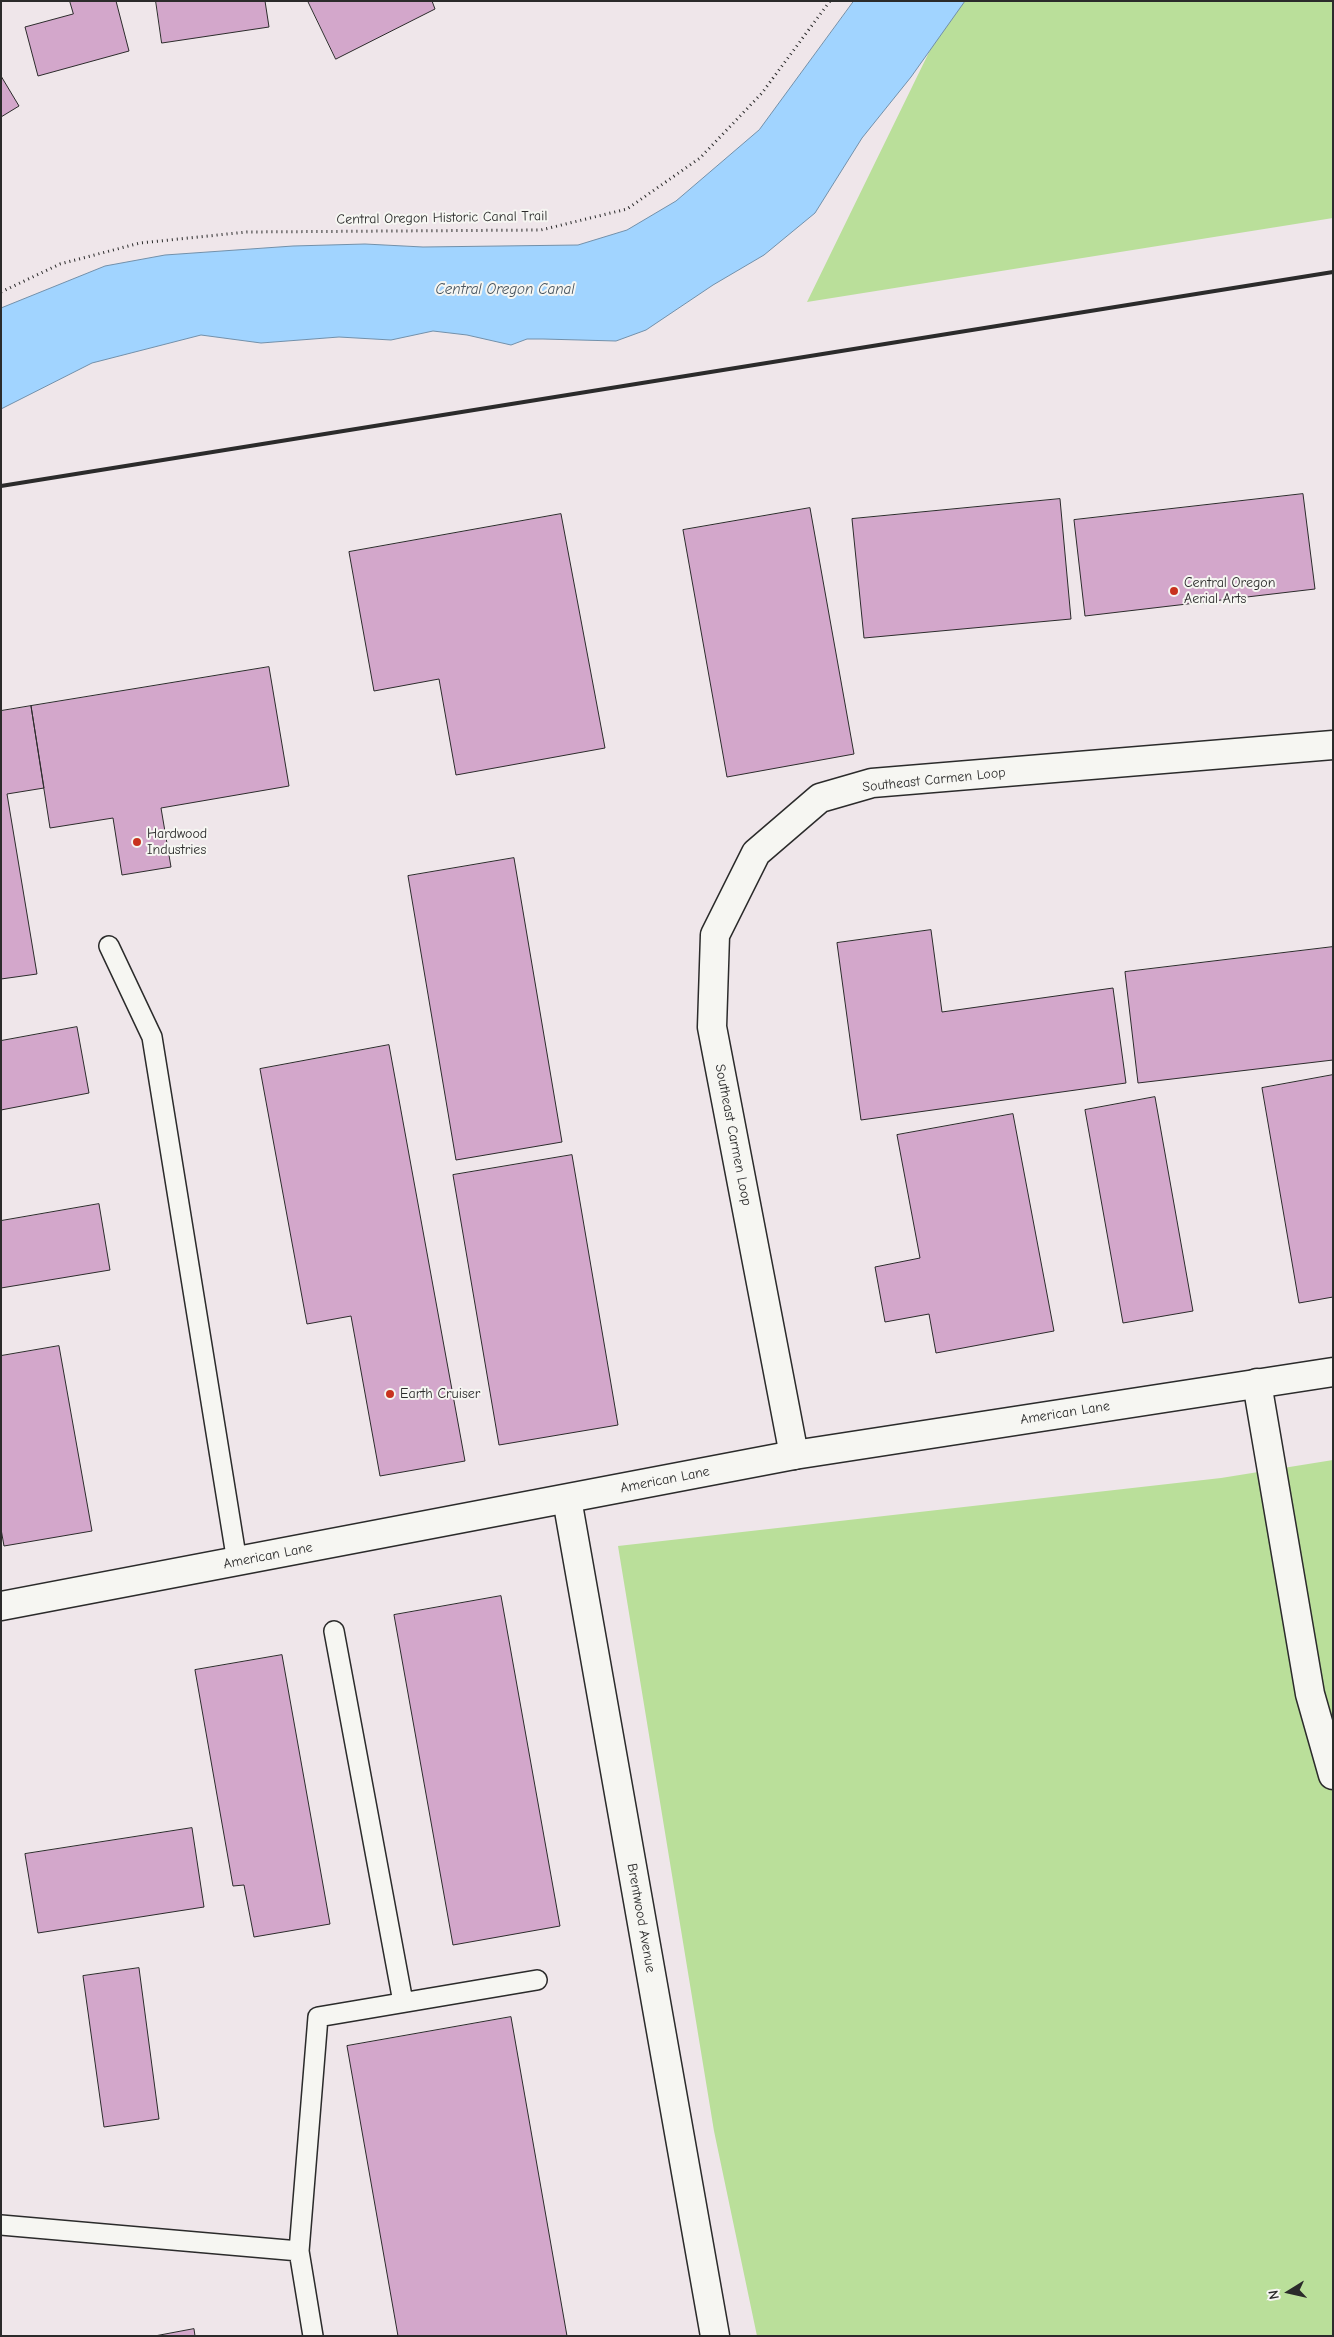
<!DOCTYPE html>
<style>
body{margin:0}
#map{position:relative;width:1334px;height:2337px;overflow:hidden;background:#efe6ea;font-family:"Comic Neue",sans-serif}
canvas{display:block}
.frame{position:absolute;inset:0;border:2px solid #2b2b2b;pointer-events:none}
.north{position:absolute;left:1264px;top:2267px;width:50px;height:50px;-webkit-text-stroke:4px #f6f6f2;paint-order:stroke;rotate:260deg;font-size:14px;font-weight:700;line-height:20px;text-align:center;color:#2b2b2b}
.north::after{content:'';display:block;margin:auto;width:18px;height:22px;background:#2b2b2b;clip-path:polygon(50% 0,100% 100%,50% 72%,0 100%)}
</style>
<div id="map">
<canvas width="1334" height="2337"></canvas>
<div class="frame"></div>
<div class="north">N</div>
</div>
<script>
const ctx = document.querySelector('canvas').getContext('2d');
ctx.lineJoin = 'round';
function fill(path, color) {
  ctx.fillStyle = color;
  ctx.fill(path, 'evenodd');
}
function strokePath(path, color, width, dash) {
  ctx.strokeStyle = color;
  ctx.lineWidth = width;
  ctx.lineCap = dash ? 'butt' : 'round';
  ctx.setLineDash(dash || []);
  ctx.stroke(path);
}
function write(font, color, halo, rows, align = 'center') {
  ctx.font = font + ' "Comic Neue",sans-serif';
  ctx.lineWidth = 4;
  ctx.setLineDash([]);
  ctx.textBaseline = 'middle';
  ctx.strokeStyle = halo;
  ctx.fillStyle = color;
  for (const [text, x, y, turn = 0] of rows) {
    ctx.save();
    ctx.translate(x, y);
    ctx.rotate((+turn || 0) * Math.PI / 180);
    ctx.textAlign = isNaN(turn) ? turn : align;
    if (halo) ctx.strokeText(text, 0, 0);
    ctx.fillText(text, 0, 0);
    ctx.restore();
  }
}
const green = new Path2D(`
 M 954,1 L 1333,1 L 1333,218 L 807,302 Z
 M 1333,1460 L 1333,2336 L 757,2336 L 714,2131 L 618,1546 L 1221,1478 Z`);
const water = new Path2D(`
 M 854,1 L 965,1 L 911,77 L 862,138 L 815,213 L 764,255 L 713,285 L 646,330 L 616,341 L 543,339 L 527,339 L 511,345 L 467,335 L 433,331 L 391,340 L 339,337 L 261,343 L 201,335 L 92,363 L 1,409 L 1,308 L 105,266 L 165,255 L 293,246 L 365,244 L 423,247 L 578,245 L 627,230 L 676,201 L 759,130 Z`);
const building = new Path2D(`
 M 70,1 L 116,1 L 129,51 L 38,76 L 25,27 L 73,14 Z
 M 156,1 L 265,1 L 269,27 L 162,43 Z
 M 308,1 L 432,1 L 435,9 L 336,59 Z
 M 1,76 L 19,106 L 1,117 Z
 M 1303,494 L 1315,589 L 1085,616 L 1074,520 Z
 M 1060,499 L 1071,619 L 864,638 L 852,519 Z
 M 810,508 L 854,754 L 727,777 L 683,530 Z
 M 561,514 L 605,748 L 456,775 L 439,679 L 374,691 L 349,552 Z
 M 269,667 L 289,786 L 161,808 L 171,867 L 122,875 L 113,818 L 50,828 L 31,706 Z
 M 31,706 L 44,788 L 7,794 L 37,974 L 1,979 L 1,711 Z
 M 514,858 L 562,1142 L 456,1160 L 408,876 Z
 M 931,930 L 942,1012 L 1113,988 L 1126,1083 L 861,1120 L 837,943 Z
 M 1333,947 L 1333,1060 L 1138,1083 L 1125,972 Z
 M 77,1027 L 89,1093 L 1,1110 L 1,1041 Z
 M 389,1045 L 465,1461 L 380,1476 L 351,1316 L 307,1324 L 260,1069 Z
 M 1333,1075 L 1333,1297 L 1299,1303 L 1262,1088 Z
 M 1155,1097 L 1193,1311 L 1123,1323 L 1085,1110 Z
 M 1013,1114 L 1054,1331 L 936,1353 L 929,1314 L 885,1322 L 875,1267 L 920,1258 L 897,1135 Z
 M 572,1155 L 618,1425 L 499,1445 L 453,1175 Z
 M 99,1204 L 110,1270 L 1,1288 L 1,1221 Z
 M 59,1346 L 92,1531 L 4,1546 L 1,1529 L 1,1356 Z
 M 501,1596 L 560,1926 L 453,1945 L 394,1615 Z
 M 282,1655 L 330,1924 L 254,1937 L 244,1885 L 233,1886 L 195,1670 Z
 M 192,1828 L 204,1907 L 38,1933 L 25,1854 Z
 M 139,1968 L 159,2119 L 104,2127 L 83,1976 Z
 M 511,2017 L 567,2336 L 398,2336 L 347,2046 Z
 M 194,2329 L 195,2336 L 155,2336 Z`);
const path = new Path2D(`
 M 1,292 L 60,264 L 140,243 L 247,232 L 541,230 L 627,209 L 700,158 L 762,93 L 830,1`);
const lane = new Path2D(`
 M 109,946 L 152,1037 L 237,1562
 M 334,1631 L 403,2002
 M 1,2225 L 299,2251
 M 313,2336 L 299,2251 L 318,2017 L 537,1980`);
const street = new Path2D(`
 M 1257,1383 L 1310,1694 L 1333,1775
 M 794,1455 L 712,1027 L 715,935 L 756,853 L 820,798 L 872,783 L 1333,745
 M 567,1499 L 715,2336`);
const secondary = new Path2D(`
 M 1,1606 L 794,1455 L 1333,1372`);
const rail = new Path2D(`
 M 1,486 L 1333,272`);
const markers = [
 [1174,591,5,"#c8321e"],
 [137,842,5,"#c8321e"],
 [390,1394,5,"#c8321e"]
];
const streetNames = [
 ["Central Oregon Historic Canal Trail",442,218,-1],
 ["Southeast Carmen Loop",934,780,-6],
 ["Southeast Carmen Loop",733,1135,79],
 ["American Lane",1065,1413,-9],
 ["American Lane",665,1480,-11],
 ["American Lane",268,1556,-11],
 ["Brentwood Avenue",641,1918,80]
];
const poiNames = [
 ["Central Oregon",1184,583],
 ["Aerial Arts",1184,599],
 ["Hardwood",147,834],
 ["Industries",147,850],
 ["Earth Cruiser",400,1394]
];
const waterNames = [
 ["Central Oregon Canal",505,290]
];
fill(green, '#badf9a');
fill(water, '#a1d4ff');
strokePath(water, '#7290aa', 1);
fill(building, '#d3a7cb');
strokePath(building, '#2b2b2b', 1);
strokePath(lane, '#2b2b2b', 22);
strokePath(street, '#2b2b2b', 31);
strokePath(secondary, '#2b2b2b', 31);
strokePath(path, '#2b2b2b', 3, [1, 4]);
strokePath(lane, '#f6f6f2', 19);
strokePath(street, '#f6f6f2', 28);
strokePath(secondary, '#f6f6f2', 28);
strokePath(rail, '#2b2b2b', 4);
for (const [x, y, r, color] of markers) {
  const dot = new Path2D();
  dot.arc(x, y, r, 0, 2 * Math.PI);
  ctx.fillStyle = color;
  ctx.fill(dot);
  strokePath(dot, '#f6f6f2', 2);
}
write('14px', '#2b2b2b', '#f6f6f2', streetNames);
write('14px', '#2b2b2b', '#f6f6f2', poiNames, 'left');
write('italic 15px', '#485560', '#f6f6f2', waterNames);
</script>
